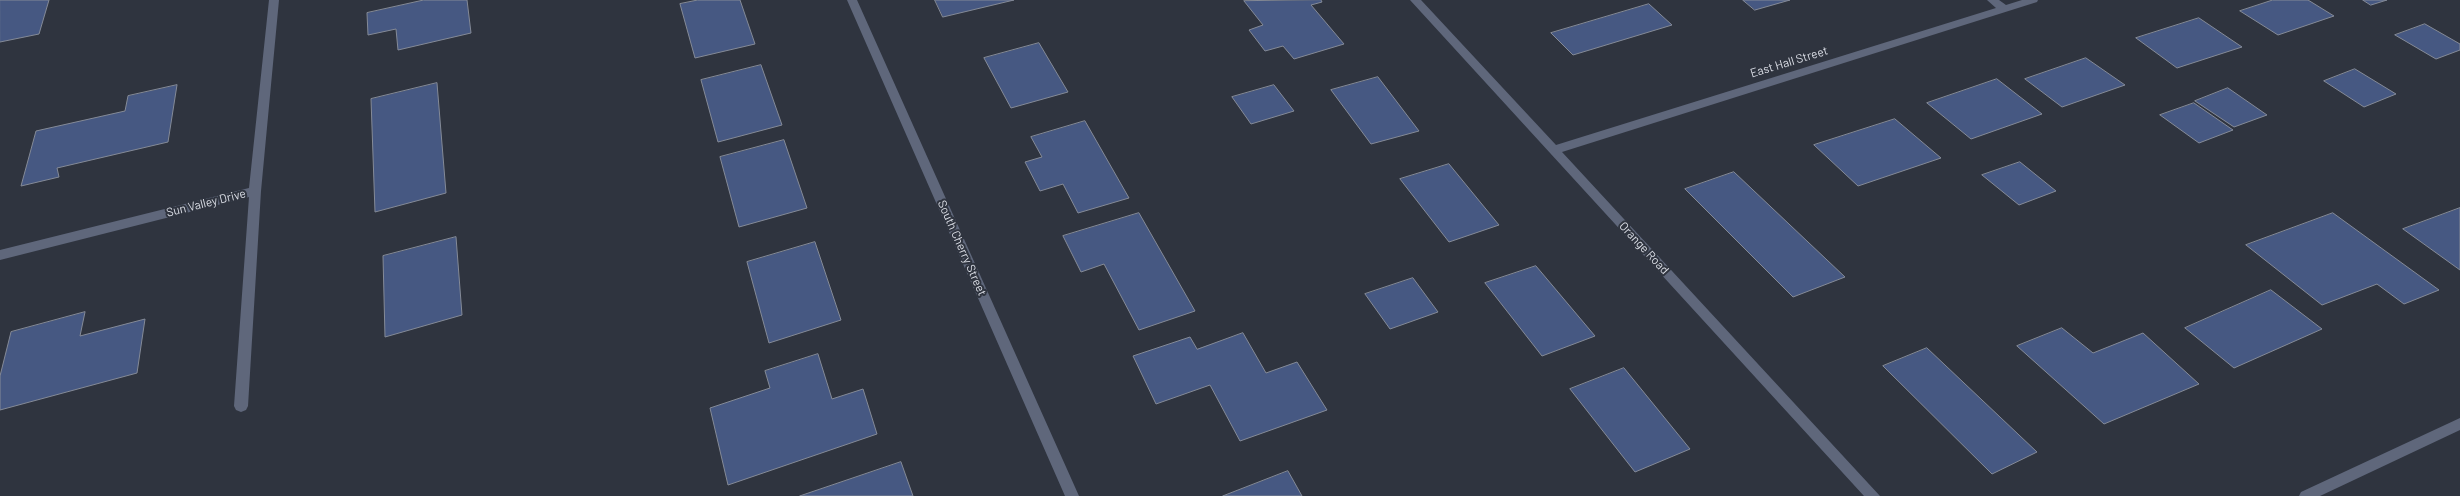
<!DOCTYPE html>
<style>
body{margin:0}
canvas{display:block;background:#2f343f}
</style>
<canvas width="2460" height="496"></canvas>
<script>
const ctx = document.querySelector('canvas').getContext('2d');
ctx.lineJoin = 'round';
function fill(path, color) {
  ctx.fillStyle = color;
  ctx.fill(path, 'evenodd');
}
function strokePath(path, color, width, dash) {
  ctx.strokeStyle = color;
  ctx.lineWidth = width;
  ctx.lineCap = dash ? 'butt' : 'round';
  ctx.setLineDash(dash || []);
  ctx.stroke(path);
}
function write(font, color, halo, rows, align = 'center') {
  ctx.font = font + ' Barlow,sans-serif';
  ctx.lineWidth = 4;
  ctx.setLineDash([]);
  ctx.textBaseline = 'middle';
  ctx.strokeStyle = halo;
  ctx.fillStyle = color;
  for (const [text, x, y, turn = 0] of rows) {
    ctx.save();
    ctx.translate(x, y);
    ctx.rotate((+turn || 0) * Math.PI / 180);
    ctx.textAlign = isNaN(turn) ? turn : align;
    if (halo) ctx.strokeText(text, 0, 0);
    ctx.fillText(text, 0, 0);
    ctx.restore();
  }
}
const building = new Path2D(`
 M 0,0 L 49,0 L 39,34 L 0,42 Z
 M 424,0 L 467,0 L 471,33 L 398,50 L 396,29 L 368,35 L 367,13 Z
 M 698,0 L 740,0 L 755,44 L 695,58 L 680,4 Z
 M 935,0 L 1014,0 L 943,17 Z
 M 1321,0 L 1322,2 L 1311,5 L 1344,44 L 1294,59 L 1283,46 L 1265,51 L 1249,30 L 1263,25 L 1244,1 Z
 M 1743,0 L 1790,0 L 1755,10 Z
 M 2273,0 L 2308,0 L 2334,16 L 2278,35 L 2240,11 Z
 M 2363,0 L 2387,0 L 2371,5 Z
 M 1649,4 L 1672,25 L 1573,55 L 1551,33 Z
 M 2199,18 L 2242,47 L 2177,68 L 2136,38 Z
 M 2425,24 L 2460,44 L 2460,50 L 2436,59 L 2395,35 Z
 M 1039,43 L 1068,92 L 1011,108 L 984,58 Z
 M 2086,58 L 2125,85 L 2062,107 L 2025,79 Z
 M 761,65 L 782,125 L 718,142 L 701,80 Z
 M 2355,69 L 2396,94 L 2364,107 L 2324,81 Z
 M 1378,77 L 1419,131 L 1371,144 L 1331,90 Z
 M 1997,79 L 2042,114 L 1971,139 L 1927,103 Z
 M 437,83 L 446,193 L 375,212 L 371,99 Z
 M 177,85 L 168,142 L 57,168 L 59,177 L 21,186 L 36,131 L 125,111 L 128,96 Z
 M 1274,85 L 1294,111 L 1251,124 L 1232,97 Z
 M 2228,88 L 2267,115 L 2234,127 L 2195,101 Z
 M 2194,103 L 2233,130 L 2199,143 L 2160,115 Z
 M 1895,119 L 1941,158 L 1858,186 L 1814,145 Z
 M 1085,121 L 1129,198 L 1078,213 L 1063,184 L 1040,191 L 1025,162 L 1042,157 L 1031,137 Z
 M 784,140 L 807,208 L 739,227 L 720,157 Z
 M 2020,162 L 2056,191 L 2019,205 L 1982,175 Z
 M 1449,164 L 1499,225 L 1449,242 L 1400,179 Z
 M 1734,172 L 1845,277 L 1793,297 L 1685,189 Z
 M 2460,208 L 2460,270 L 2403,229 Z
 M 1139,213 L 1195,311 L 1139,330 L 1104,264 L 1081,272 L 1063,236 Z
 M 2333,213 L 2439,290 L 2404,304 L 2377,284 L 2322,305 L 2246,245 Z
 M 456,237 L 462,315 L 385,337 L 383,256 Z
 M 815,242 L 841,320 L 769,343 L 747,262 Z
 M 1536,266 L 1595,336 L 1542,356 L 1485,283 Z
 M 1413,278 L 1438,312 L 1390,329 L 1365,294 Z
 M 2271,290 L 2322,329 L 2234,368 L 2185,328 Z
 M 85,312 L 80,336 L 145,319 L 137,373 L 0,410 L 0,376 L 11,332 Z
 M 2062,328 L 2093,353 L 2143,333 L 2199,384 L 2104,424 L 2017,346 Z
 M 1243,333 L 1266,373 L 1297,362 L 1327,410 L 1240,441 L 1210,385 L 1156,404 L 1133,356 L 1190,337 L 1197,349 Z
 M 1927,348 L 2037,452 L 1992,474 L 1883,366 Z
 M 818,354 L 832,399 L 863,389 L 877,434 L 728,485 L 710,408 L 770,388 L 765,371 Z
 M 1624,368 L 1690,449 L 1635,472 L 1570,389 Z
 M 901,462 L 913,496 L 800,496 Z
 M 1288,471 L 1302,496 L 1223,496 Z`);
const minor = new Path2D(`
 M 269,0 L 279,0 L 261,191 L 248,406 L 246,410 L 241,412 L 236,410 L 234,406 L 249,197 L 0,260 L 0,250 L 249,188 Z
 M 847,0 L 857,0 L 1079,496 L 1065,496 Z
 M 1410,0 L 1421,0 L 1556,145 L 1996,8 L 1987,0 L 1999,0 L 2006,5 L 2022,0 L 2038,0 L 2037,2 L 1562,152 L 1880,496 L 1864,496 Z
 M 2460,418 L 2460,430 L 2320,496 L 2299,496 L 2301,492 Z`);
const streetNames = [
 ["East Hall Street",1789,62,-17],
 ["Sun Valley Drive",206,203,-14],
 ["South Cherry Street",962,248,66],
 ["Orange Road",1644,248,47]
];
fill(building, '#465882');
strokePath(building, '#848a97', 1);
fill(minor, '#5f677b');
write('12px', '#dbdee6', '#2f343f', streetNames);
</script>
